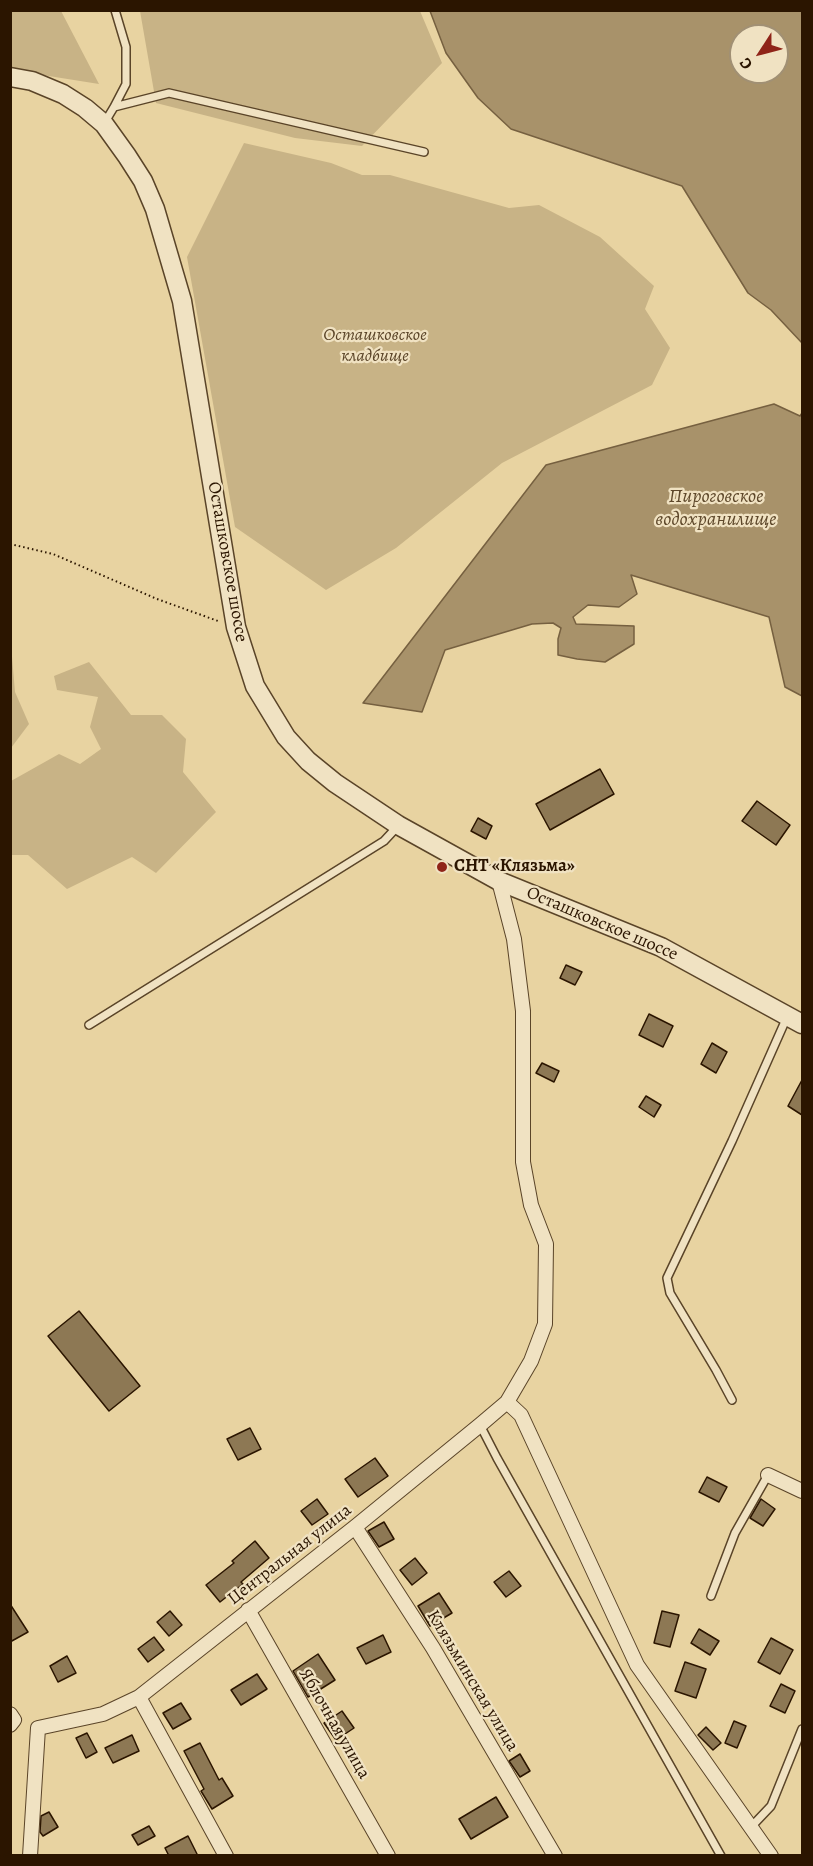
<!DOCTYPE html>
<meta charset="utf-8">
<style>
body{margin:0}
#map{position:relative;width:813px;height:1866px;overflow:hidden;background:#e8d3a1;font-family:Alegreya,serif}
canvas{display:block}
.frame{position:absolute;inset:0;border:12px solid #2b1500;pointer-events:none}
.north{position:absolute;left:729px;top:24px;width:60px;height:60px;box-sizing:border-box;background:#f0e2c2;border:2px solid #a19074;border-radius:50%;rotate:234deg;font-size:16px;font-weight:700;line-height:24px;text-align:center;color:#2b1500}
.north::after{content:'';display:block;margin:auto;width:21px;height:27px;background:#8f2418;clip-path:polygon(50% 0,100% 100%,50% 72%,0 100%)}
</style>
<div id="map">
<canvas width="813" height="1866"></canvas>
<div class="frame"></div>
<div class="north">С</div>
</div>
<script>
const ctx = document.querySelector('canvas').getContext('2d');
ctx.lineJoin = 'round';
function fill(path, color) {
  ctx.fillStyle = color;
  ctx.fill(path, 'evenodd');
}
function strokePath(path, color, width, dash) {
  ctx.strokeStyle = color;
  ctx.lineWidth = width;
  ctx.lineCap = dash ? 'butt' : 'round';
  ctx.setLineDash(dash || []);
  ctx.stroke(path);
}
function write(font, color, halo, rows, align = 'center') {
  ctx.font = font + ' Alegreya,serif';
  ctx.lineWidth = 4.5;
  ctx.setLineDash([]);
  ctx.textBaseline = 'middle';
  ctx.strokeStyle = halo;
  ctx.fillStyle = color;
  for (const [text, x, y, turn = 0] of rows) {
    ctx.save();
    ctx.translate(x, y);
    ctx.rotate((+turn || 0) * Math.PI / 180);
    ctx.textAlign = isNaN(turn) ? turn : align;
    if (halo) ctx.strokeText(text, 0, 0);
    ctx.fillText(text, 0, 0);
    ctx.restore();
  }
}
const green = new Path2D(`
 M 10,11 L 61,11 L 99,84 L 11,70 Z
 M 140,11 L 420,11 L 442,63 L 362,146 L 295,138 L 156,103 Z
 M 244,143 L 331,163 L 362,175 L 390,175 L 509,208 L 539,205 L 600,237 L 654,286 L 645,309 L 670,348 L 652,385 L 502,463 L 396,548 L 326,590 L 235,527 L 187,257 Z
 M 11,645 L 15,692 L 29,724 L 11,748 Z
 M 89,662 L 131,715 L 162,715 L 186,739 L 183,772 L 216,812 L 156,873 L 132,857 L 67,889 L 28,855 L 11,855 L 11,781 L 59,754 L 80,764 L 101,749 L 90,727 L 98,697 L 57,690 L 54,676 Z`);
const water = new Path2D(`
 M 430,11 L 802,11 L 802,343 L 771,310 L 748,293 L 682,186 L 511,129 L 478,98 L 446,53 ZM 741,36 L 777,36 L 777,72 L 741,72 Z
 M 774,404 L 800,416 L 802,413 L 802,696 L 785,687 L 769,617 L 631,575 L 637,594 L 619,607 L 588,605 L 573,617 L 576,624 L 634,626 L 634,644 L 605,662 L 577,659 L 558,655 L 558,639 L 561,628 L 553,623 L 532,624 L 445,650 L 422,712 L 363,703 L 546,465 Z`);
const building = new Path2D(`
 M 600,769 L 614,794 L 550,830 L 536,804 Z
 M 757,801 L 790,825 L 776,845 L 742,821 Z
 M 478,818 L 492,826 L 486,839 L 471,831 Z
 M 566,965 L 582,972 L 575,985 L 560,978 Z
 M 649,1014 L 673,1026 L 663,1047 L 639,1035 Z
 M 712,1043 L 727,1052 L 716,1073 L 701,1064 Z
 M 542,1063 L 559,1071 L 554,1082 L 536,1073 Z
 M 802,1080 L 802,1115 L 788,1106 Z
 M 646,1096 L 661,1105 L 654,1117 L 639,1107 Z
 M 79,1311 L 140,1386 L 109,1411 L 48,1336 Z
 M 250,1428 L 261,1449 L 238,1460 L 227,1439 Z
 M 375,1458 L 388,1476 L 358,1497 L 345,1479 Z
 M 707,1477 L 727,1487 L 719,1502 L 699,1492 Z
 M 317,1499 L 328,1514 L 312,1525 L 301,1511 Z
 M 761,1499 L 775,1509 L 763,1526 L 750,1518 Z
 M 384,1522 L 394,1539 L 379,1547 L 368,1531 Z
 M 255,1541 L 269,1558 L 241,1582 L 243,1584 L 220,1602 L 206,1585 L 234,1563 L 232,1561 Z
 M 415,1558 L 427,1573 L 412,1585 L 400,1570 Z
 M 509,1571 L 521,1586 L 506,1597 L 494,1582 Z
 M 439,1593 L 452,1613 L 430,1626 L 418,1606 Z
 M 10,1604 L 28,1632 L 10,1642 Z
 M 170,1611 L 182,1625 L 169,1636 L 157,1622 Z
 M 662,1611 L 679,1615 L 670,1647 L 654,1643 Z
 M 699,1629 L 719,1641 L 710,1655 L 691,1643 Z
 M 383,1635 L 391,1652 L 366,1664 L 357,1648 Z
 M 154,1637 L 164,1650 L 148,1662 L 138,1649 Z
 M 771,1638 L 793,1650 L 780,1674 L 758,1662 Z
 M 318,1654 L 335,1680 L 308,1697 L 293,1671 Z
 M 67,1656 L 76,1673 L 58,1682 L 50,1666 Z
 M 685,1662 L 706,1669 L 696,1698 L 675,1691 Z
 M 257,1674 L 267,1689 L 241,1705 L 231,1690 Z
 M 781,1684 L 795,1691 L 785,1713 L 770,1706 Z
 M 181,1703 L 191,1719 L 173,1729 L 163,1713 Z
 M 342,1711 L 354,1728 L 336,1740 L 324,1723 Z
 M 734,1721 L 746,1726 L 737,1748 L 725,1743 Z
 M 706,1727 L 721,1743 L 713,1750 L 698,1735 Z
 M 87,1733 L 97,1752 L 86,1758 L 76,1738 Z
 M 132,1735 L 139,1751 L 113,1763 L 105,1748 Z
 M 200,1743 L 219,1780 L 222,1778 L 233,1796 L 212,1809 L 201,1791 L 204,1789 L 184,1751 Z
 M 520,1754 L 530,1771 L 520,1777 L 509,1761 Z
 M 496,1797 L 508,1817 L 471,1839 L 459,1819 Z
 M 49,1812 L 58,1827 L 43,1836 L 40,1832 L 41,1816 Z
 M 149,1826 L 155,1836 L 138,1845 L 132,1835 Z
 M 188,1836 L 198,1856 L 169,1856 L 165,1848 Z`);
const path = new Path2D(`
 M 10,544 L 53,554 L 157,599 L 218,621`);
const service = new Path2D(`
 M 114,107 L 126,84 L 126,47 L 115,10
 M 105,122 L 114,107 L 169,93 L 424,152
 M 89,1025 L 384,841 L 397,827
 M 732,1400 L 716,1370 L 670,1293 L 667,1278 L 732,1141 L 787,1017
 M 480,1425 L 497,1458 L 721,1856
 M 711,1596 L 735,1533 L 768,1475
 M 752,1826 L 771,1806 L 802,1729`);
const minor = new Path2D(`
 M 507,1402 L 521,1415 L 637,1665 L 771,1856
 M 768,1475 L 802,1491
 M 355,1527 L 433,1648 L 555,1856
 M 248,1610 L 388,1856
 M 139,1697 L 226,1856
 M 10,1714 L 14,1720 L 10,1725
 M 30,1856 L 38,1728 L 103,1714 L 139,1697 L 355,1527 L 480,1425 L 507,1402 L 531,1361 L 545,1324 L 546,1244 L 531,1205 L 523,1162 L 523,1011 L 514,939 L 499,881`);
const tertiary = new Path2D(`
 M 10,77 L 32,81 L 63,94 L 85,108 L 104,124 L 127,156 L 143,181 L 155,209 L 182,301 L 236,627 L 255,686 L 286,737 L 308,761 L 335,783 L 398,825 L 499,881 L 661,947 L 802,1024`);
const markers = [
 [442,867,6,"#8f2418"]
];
const parkNames = [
 ["Осташковское",375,336],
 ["кладбище",375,357]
];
const streetNames = [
 ["Осташковское шоссе",227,562,80],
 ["Осташковское шоссе",602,924,23],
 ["Центральная улица",290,1555,-38],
 ["Клязьминская улица",472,1681,59],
 ["Яблочная улица",334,1724,60]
];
const poiNames = [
 ["СНТ «Клязьма»",454,867]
];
const waterNames = [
 ["Пироговское",716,497],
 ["водохранилище",716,520]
];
fill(green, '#c8b386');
fill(water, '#a8926a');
strokePath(water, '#766040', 1.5);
fill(building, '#8d7854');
strokePath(building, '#2b1500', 1.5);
strokePath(service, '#5a4428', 10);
strokePath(minor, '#5a4428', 16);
strokePath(tertiary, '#5a4428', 21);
strokePath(path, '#2b1500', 2, [1.5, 3]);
strokePath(service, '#f0e2c2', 7);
strokePath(minor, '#f0e2c2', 14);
strokePath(tertiary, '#f0e2c2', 18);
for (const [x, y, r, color] of markers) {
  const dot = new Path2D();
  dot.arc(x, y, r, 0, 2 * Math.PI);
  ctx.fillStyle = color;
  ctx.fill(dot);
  strokePath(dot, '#f0e2c2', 2);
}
write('italic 18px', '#5a4428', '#f0e2c2', parkNames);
write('18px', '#2b1500', '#f0e2c2', streetNames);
write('bold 18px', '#2b1500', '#f0e2c2', poiNames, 'left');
write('italic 20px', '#5d472a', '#f0e2c2', waterNames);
</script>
